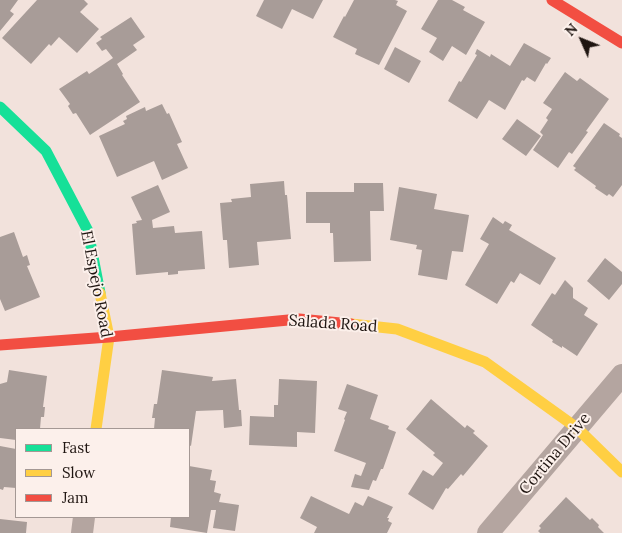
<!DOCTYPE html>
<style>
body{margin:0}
#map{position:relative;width:622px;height:533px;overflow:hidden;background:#f2e2dc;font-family:Lora,serif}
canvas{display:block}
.legend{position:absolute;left:15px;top:428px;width:175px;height:90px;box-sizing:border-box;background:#fcf0eb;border:1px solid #a49894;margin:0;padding:6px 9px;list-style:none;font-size:15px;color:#1f1511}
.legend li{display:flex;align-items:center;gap:10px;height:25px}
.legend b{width:25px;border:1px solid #a49894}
.north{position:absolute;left:557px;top:15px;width:50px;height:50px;-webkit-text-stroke:4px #fcf0eb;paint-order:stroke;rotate:314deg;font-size:14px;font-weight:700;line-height:20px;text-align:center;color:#1f1511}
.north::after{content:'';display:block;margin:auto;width:18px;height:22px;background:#1f1511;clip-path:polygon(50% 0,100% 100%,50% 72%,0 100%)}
</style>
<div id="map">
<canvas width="622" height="533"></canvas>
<ul class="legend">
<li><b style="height:6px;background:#16e098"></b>Fast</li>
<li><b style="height:6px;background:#ffcf43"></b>Slow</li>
<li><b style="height:6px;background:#f24e42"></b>Jam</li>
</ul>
<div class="north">N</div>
</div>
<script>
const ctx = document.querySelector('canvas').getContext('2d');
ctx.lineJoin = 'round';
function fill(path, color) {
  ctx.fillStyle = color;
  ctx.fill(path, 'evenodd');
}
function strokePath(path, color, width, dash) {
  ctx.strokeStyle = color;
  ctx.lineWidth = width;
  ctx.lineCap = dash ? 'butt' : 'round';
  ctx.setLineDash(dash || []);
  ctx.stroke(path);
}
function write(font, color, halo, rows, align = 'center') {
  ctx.font = font + ' Lora,serif';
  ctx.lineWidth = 4;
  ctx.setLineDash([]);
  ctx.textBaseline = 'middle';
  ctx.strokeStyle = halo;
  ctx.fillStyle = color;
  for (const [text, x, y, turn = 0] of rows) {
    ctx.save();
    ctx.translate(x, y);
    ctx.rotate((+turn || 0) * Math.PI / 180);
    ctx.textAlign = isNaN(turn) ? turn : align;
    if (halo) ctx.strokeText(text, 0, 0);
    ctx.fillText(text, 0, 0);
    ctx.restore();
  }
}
const building = new Path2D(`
 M 0,0 L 18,0 L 10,11 L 14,14 L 0,31 Z
 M 37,0 L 84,0 L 88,4 L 80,12 L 99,29 L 77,53 L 59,37 L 51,46 L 49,44 L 31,64 L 2,38 Z
 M 264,0 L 323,0 L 313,19 L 292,9 L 282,29 L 256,16 Z
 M 354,0 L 395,0 L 398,1 L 396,5 L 407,11 L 379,65 L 355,54 L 357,49 L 333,37 L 344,16 L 345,17 Z
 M 438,0 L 452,0 L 465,7 L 463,10 L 485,22 L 466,55 L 452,46 L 443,61 L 429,52 L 437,38 L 421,29 Z
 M 131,17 L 145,37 L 133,45 L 137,50 L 117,64 L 123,74 L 122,75 L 140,102 L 90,135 L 76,113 L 73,114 L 68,106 L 70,104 L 59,89 L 87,71 L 89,74 L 113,58 L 106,49 L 102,51 L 96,43 L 102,39 L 100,37 Z
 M 524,43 L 551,58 L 547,64 L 546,63 L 535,82 L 527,77 L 524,81 L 522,80 L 505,110 L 489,100 L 477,119 L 448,101 L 459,81 L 461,82 L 477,55 L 475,54 L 477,49 L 490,57 L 491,54 L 510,66 Z
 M 395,47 L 421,61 L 409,83 L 384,69 Z
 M 565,72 L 577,81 L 580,78 L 609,99 L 586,131 L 588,132 L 572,154 L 569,152 L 558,168 L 533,150 L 543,135 L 540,132 L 548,120 L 546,118 L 552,109 L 543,103 Z
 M 162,104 L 167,114 L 169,113 L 182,142 L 177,144 L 188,168 L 162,180 L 154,161 L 117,177 L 99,136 L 125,124 L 123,121 L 127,119 L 126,116 L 145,107 L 146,111 Z
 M 517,119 L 541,136 L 526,156 L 502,139 Z
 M 604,123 L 620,134 L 619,136 L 622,138 L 622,185 L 613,197 L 609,194 L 607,196 L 595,188 L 596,186 L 574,170 L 576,168 L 573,166 Z
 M 284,181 L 285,195 L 287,195 L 291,239 L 257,242 L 259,265 L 229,268 L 227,240 L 223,240 L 220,203 L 232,202 L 231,199 L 251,197 L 250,184 Z
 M 354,183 L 383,183 L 384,211 L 370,211 L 371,261 L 334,262 L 333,233 L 330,233 L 330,223 L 306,223 L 306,192 L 354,192 Z
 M 158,185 L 170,212 L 152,220 L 153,228 L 174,226 L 175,233 L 202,231 L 205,269 L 178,271 L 178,274 L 168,275 L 168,272 L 136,275 L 132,224 L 137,223 L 136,221 L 142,220 L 131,197 Z
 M 399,187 L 437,194 L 434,209 L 469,215 L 463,252 L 452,251 L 447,280 L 418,275 L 422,250 L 416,249 L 417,245 L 390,240 Z
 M 493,217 L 503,224 L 505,221 L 512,225 L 509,230 L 556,258 L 540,285 L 520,273 L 514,283 L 511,281 L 497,304 L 465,285 L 489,244 L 480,239 Z
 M 14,232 L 23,257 L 27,255 L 30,265 L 27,266 L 40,297 L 5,311 L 0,299 L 0,237 Z
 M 605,258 L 622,272 L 622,284 L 609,300 L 587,281 Z
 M 565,280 L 573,288 L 573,298 L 588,308 L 584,315 L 598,324 L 577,356 L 562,346 L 562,348 L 552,342 L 553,340 L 531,325 L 552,293 L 555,295 Z
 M 9,370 L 47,376 L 43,407 L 45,407 L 44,417 L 41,417 L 40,429 L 16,429 L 16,440 L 0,438 L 0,384 L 7,382 Z
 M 162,370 L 213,377 L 212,381 L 236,379 L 239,410 L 241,410 L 242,426 L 224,428 L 223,410 L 196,411 L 191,446 L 189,445 L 189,429 L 154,429 L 155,418 L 152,418 L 154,404 L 157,404 Z
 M 279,379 L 317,381 L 315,433 L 297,432 L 297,447 L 249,445 L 250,416 L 274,417 L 274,405 L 278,405 Z
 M 347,384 L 378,395 L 370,419 L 389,426 L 388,429 L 396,432 L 383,469 L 381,469 L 376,481 L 373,480 L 369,490 L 351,487 L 355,474 L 361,476 L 366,463 L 334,451 L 345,420 L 344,419 L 347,412 L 338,409 Z
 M 431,399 L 465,428 L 467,425 L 475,431 L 473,433 L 488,446 L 463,476 L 461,474 L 448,489 L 446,488 L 433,510 L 408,494 L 423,470 L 433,476 L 443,463 L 433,455 L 435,453 L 406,429 Z
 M 0,446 L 16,449 L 16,488 L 4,487 L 3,490 L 0,489 Z
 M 189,466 L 212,470 L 210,480 L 216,481 L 214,492 L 221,494 L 219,502 L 239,505 L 235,531 L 213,528 L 216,510 L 211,510 L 207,533 L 170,527 L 171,517 L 189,517 Z
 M 311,496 L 349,514 L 355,502 L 363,506 L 368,496 L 393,507 L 387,518 L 389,518 L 388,521 L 392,523 L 387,533 L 314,533 L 317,527 L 300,518 Z
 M 566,497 L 590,520 L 592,518 L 599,525 L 598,527 L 604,533 L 540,533 L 538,531 L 541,528 L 539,526 Z
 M 0,519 L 27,522 L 26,533 L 0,533 Z`);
const street = new Path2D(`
 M 82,533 L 84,517
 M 488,533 L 622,375`);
const fast = new Path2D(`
 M 0,107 L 46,151 L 88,231 L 100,293`);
const slow = new Path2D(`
 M 351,324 L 397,329 L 485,362 L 577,428 L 622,472
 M 96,429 L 109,337 L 100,293`);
const jam = new Path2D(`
 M 552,0 L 622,43
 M 0,345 L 109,337 L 299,319 L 351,324`);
const streetNames = [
 ["El Espejo Road",96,284,79],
 ["Salada Road",333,324,4],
 ["Cortina Drive",555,454,-50]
];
fill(building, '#a89c98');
strokePath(street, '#b4a5a0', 22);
strokePath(fast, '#16e098', 11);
strokePath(slow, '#ffcf43', 11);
strokePath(jam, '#f24e42', 11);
write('16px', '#1f1511', '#fcf0eb', streetNames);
</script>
